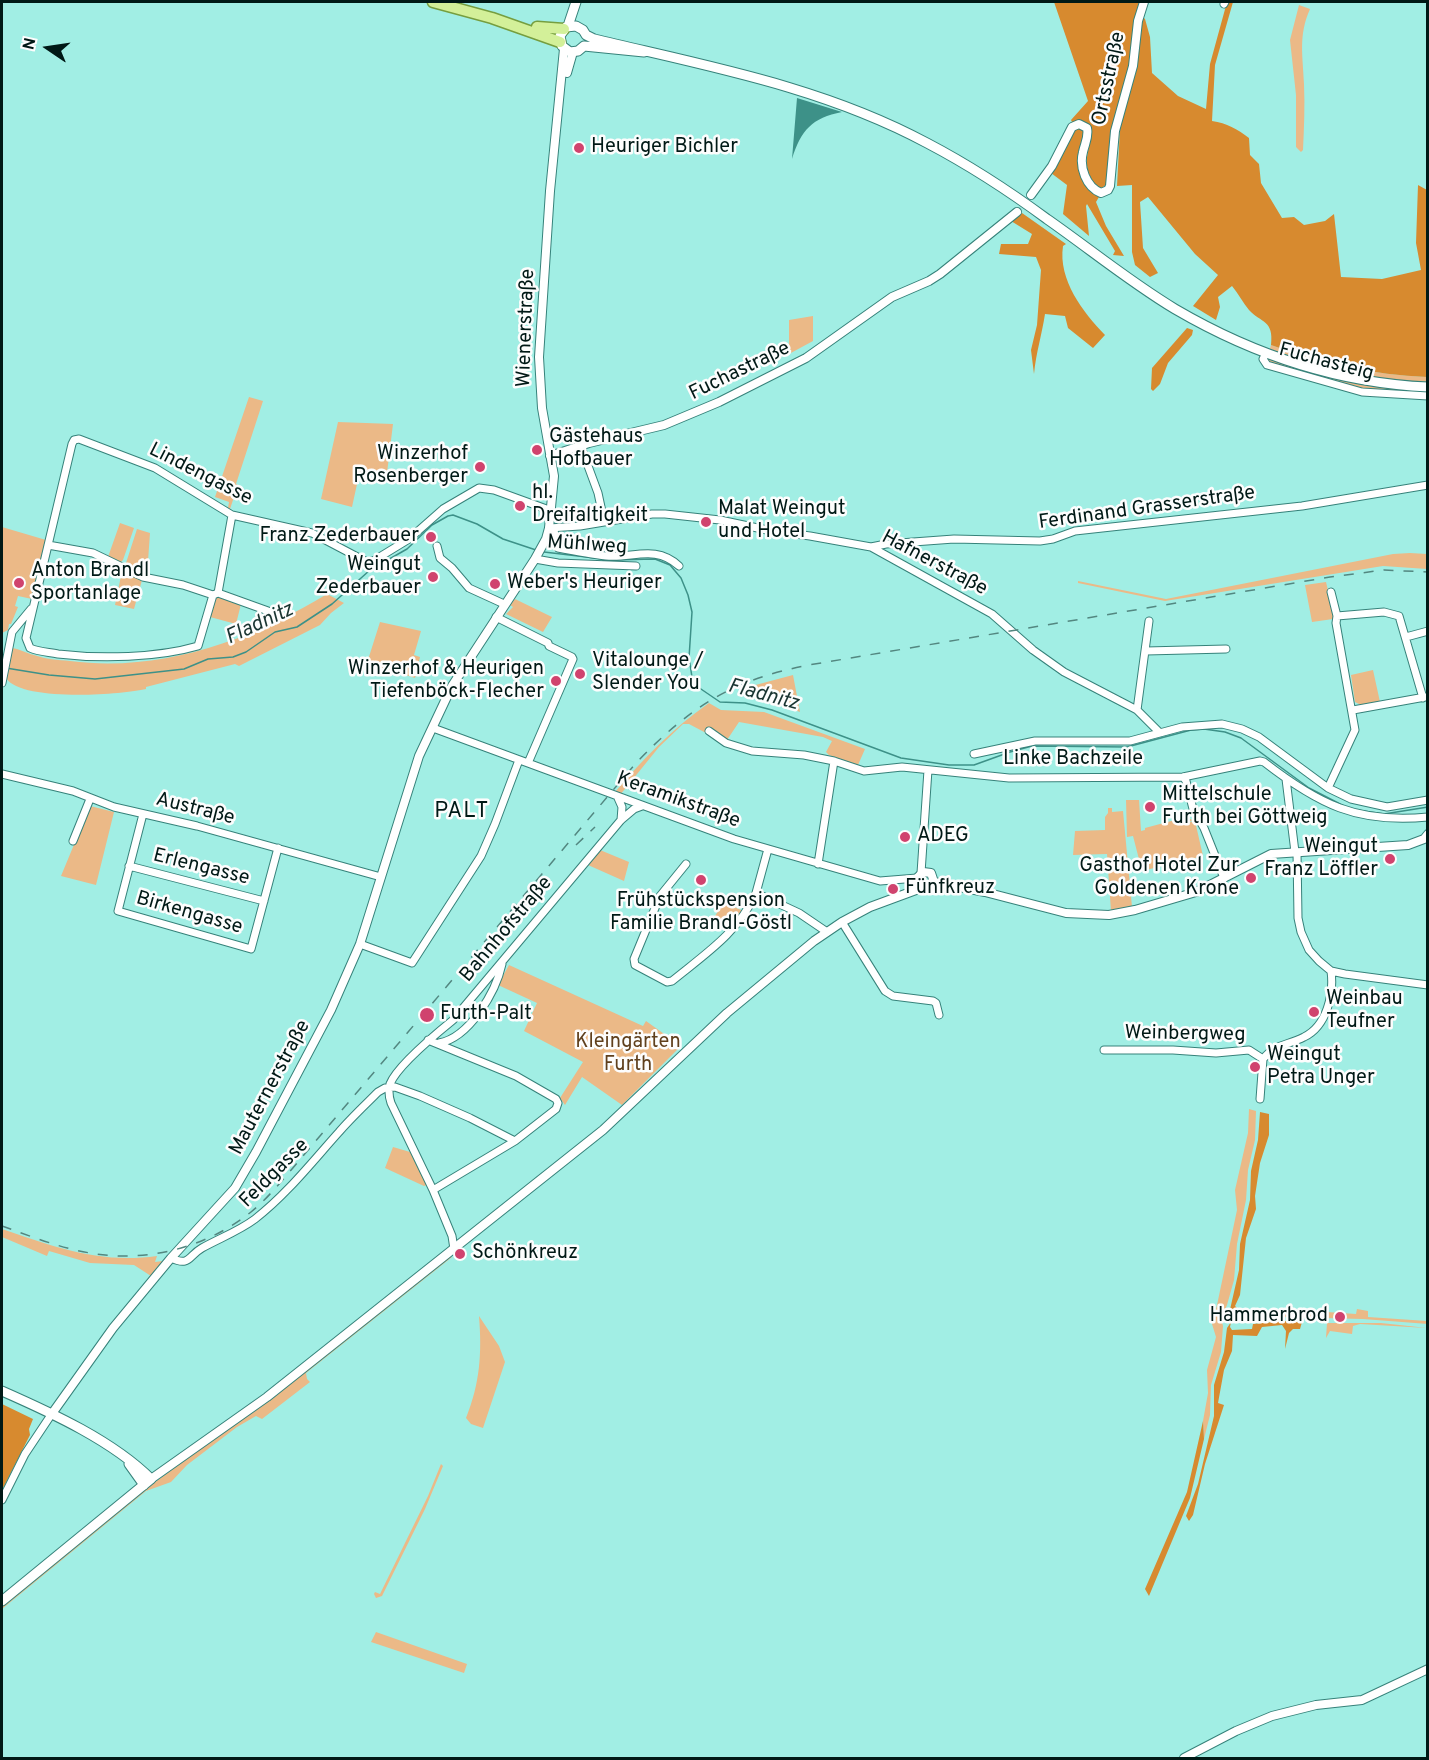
<!DOCTYPE html>
<meta charset="utf-8">
<style>
body{margin:0}
#map{position:relative;width:1429px;height:1760px;overflow:hidden;background:#a1eee4;font-family:Overpass,sans-serif}
canvas{display:block}
.frame{position:absolute;inset:0;border:3px solid #001916;pointer-events:none}
.north{position:absolute;left:18px;top:18px;width:60px;height:60px;-webkit-text-stroke:4px #fdfdfd;paint-order:stroke;rotate:283deg;font-size:16px;font-weight:700;line-height:24px;text-align:center;color:#001916}
.north::after{content:'';display:block;margin:auto;width:21px;height:27px;background:#001916;clip-path:polygon(50% 0,100% 100%,50% 72%,0 100%)}
</style>
<div id="map">
<canvas width="1429" height="1760"></canvas>
<div class="frame"></div>
<div class="north">N</div>
</div>
<script>
const ctx = document.querySelector('canvas').getContext('2d');
ctx.lineJoin = 'round';
function fill(path, color) {
  ctx.fillStyle = color;
  ctx.fill(path, 'evenodd');
}
function strokePath(path, color, width, dash) {
  ctx.strokeStyle = color;
  ctx.lineWidth = width;
  ctx.lineCap = dash ? 'butt' : 'round';
  ctx.setLineDash(dash || []);
  ctx.stroke(path);
}
function write(font, color, halo, rows, align = 'center') {
  ctx.font = font + ' Overpass,sans-serif';
  ctx.lineWidth = 5;
  ctx.setLineDash([]);
  ctx.textBaseline = 'middle';
  ctx.strokeStyle = halo;
  ctx.fillStyle = color;
  for (const [text, x, y, turn = 0] of rows) {
    ctx.save();
    ctx.translate(x, y);
    ctx.rotate((+turn || 0) * Math.PI / 180);
    ctx.textAlign = isNaN(turn) ? turn : align;
    if (halo) ctx.strokeText(text, 0, 0);
    ctx.fillText(text, 0, 0);
    ctx.restore();
  }
}
const green = new Path2D(`
 M 1299,5 L 1310,9 C 1298,36 1303,56 1304,84 C 1305,106 1304,128 1303,150 L 1301,152 L 1296,147 L 1296,95 L 1290,40 Z
 M 813,316 L 813,341 L 789,354 L 789,320 Z
 M 1271,345 C 1321,363 1374,375 1427,377 L 1427,382 C 1373,380 1321,368 1270,349 Z
 M 1267,358 L 1329,377 L 1427,391 L 1427,395 L 1363,391 L 1267,364 Z
 M 249,397 L 263,401 L 236,484 L 238,485 L 230,509 L 228,508 L 229,502 L 215,497 Z
 M 338,422 L 393,424 L 387,473 C 377,471 367,467 359,475 L 352,507 L 321,499 Z
 M 120,523 L 134,528 L 123,560 L 120,563 L 108,557 Z
 M 2,527 L 46,540 L 32,599 L 18,596 L 15,606 L 18,607 L 11,624 L 9,624 L 8,630 L 2,633 Z
 M 137,529 L 150,533 L 147,575 L 127,565 L 126,563 Z
 M 1410,553 L 1427,554 L 1427,569 L 1383,566 L 1165,601 L 1078,583 L 1078,581 L 1166,599 L 1393,554 Z
 M 122,571 L 142,580 L 134,609 L 115,605 Z
 M 1326,582 L 1334,615 L 1333,619 L 1312,622 L 1305,585 Z
 M 327,594 L 344,603 L 331,613 L 320,625 L 239,666 L 235,664 L 146,687 L 146,689 C 120,695 21,702 6,678 L 12,648 C 20,649 26,653 34,655 C 45,659 58,660 70,661 C 160,673 252,640 327,594 Z
 M 219,597 L 241,604 L 236,624 L 210,617 L 215,599 Z
 M 515,599 L 552,617 L 543,632 L 506,614 L 513,607 L 510,605 Z
 M 380,622 L 421,631 L 414,655 L 420,657 L 415,678 L 367,663 Z
 M 1373,670 L 1380,702 L 1361,705 L 1355,702 L 1351,675 Z
 M 793,675 L 800,712 L 779,704 L 749,697 L 748,687 Z
 M 709,703 L 721,710 L 764,712 L 865,749 L 858,765 L 829,755 L 826,752 L 832,741 L 823,737 L 739,722 L 727,740 L 710,728 L 707,728 L 706,733 L 689,724 L 683,724 L 659,747 L 620,795 L 615,792 C 643,759 673,728 709,703 Z
 M 1126,800 L 1139,800 L 1141,831 L 1145,830 L 1145,828 L 1175,820 L 1176,822 L 1191,819 L 1192,821 L 1178,825 L 1195,821 L 1203,856 L 1142,871 L 1133,836 L 1127,837 Z
 M 90,806 L 114,812 L 96,885 L 61,876 Z
 M 1108,808 L 1112,808 L 1112,812 L 1123,811 L 1132,907 L 1111,911 L 1107,854 L 1073,855 L 1075,831 L 1105,830 L 1105,817 L 1108,813 Z
 M 600,850 L 629,862 L 624,881 L 588,865 Z
 M 724,902 L 743,911 L 732,927 L 713,919 Z
 M 509,965 L 643,1026 L 646,1021 L 681,1046 L 622,1105 L 582,1077 L 565,1105 L 560,1098 L 583,1062 L 524,1031 L 537,1003 L 498,985 Z
 M 1249,1109 L 1256,1111 L 1255,1140 L 1248,1170 L 1246,1200 L 1237,1244 L 1234,1280 L 1227,1305 L 1221,1319 L 1223,1326 L 1221,1352 L 1211,1385 L 1210,1415 L 1204,1439 L 1203,1421 L 1208,1393 L 1207,1370 L 1216,1337 L 1212,1324 L 1217,1305 L 1237,1210 L 1235,1190 L 1248,1133 Z
 M 393,1147 L 410,1152 L 427,1185 L 424,1186 L 385,1168 Z
 M 2,1229 C 55,1247 99,1264 157,1256 L 155,1262 L 163,1261 L 151,1276 L 134,1265 L 90,1263 L 49,1251 L 47,1256 L 2,1237 Z
 M 449,1257 L 452,1257 L 306,1373 L 307,1379 L 310,1382 L 262,1419 L 256,1416 L 237,1427 L 187,1465 L 171,1482 L 146,1491 L 2,1609 L 2,1605 L 136,1496 L 269,1399 Z
 M 1357,1309 L 1368,1311 L 1368,1317 L 1427,1321 L 1428,1324 L 1363,1319 L 1282,1317 L 1236,1319 L 1241,1312 L 1298,1310 L 1356,1314 Z
 M 479,1316 L 499,1346 L 505,1362 L 483,1428 L 471,1424 L 466,1418 C 480,1383 482,1354 479,1316 Z
 M 1327,1323 L 1381,1323 L 1427,1328 L 1360,1324 L 1353,1326 L 1352,1334 L 1330,1331 L 1326,1338 Z
 M 441,1464 L 443,1466 L 425,1509 L 382,1596 L 376,1598 L 374,1594 L 375,1592 L 380,1594 L 428,1496 Z
 M 376,1632 L 467,1664 L 464,1673 L 371,1642 Z`);
const forest = new Path2D(`
 M 1054,2 L 1141,2 L 1129,66 L 1112,127 L 1107,184 L 1102,188 C 1096,186 1094,184 1091,178 C 1078,154 1101,136 1085,122 L 1072,122 L 1071,120 L 1088,101 Z
 M 1227,2 L 1233,2 L 1215,65 L 1212,121 C 1227,123 1237,129 1249,138 L 1250,155 L 1259,164 L 1261,183 L 1282,218 L 1294,217 L 1304,225 L 1325,221 L 1334,214 L 1341,277 L 1382,279 L 1421,270 L 1416,243 L 1418,185 L 1427,190 L 1427,377 C 1374,375 1321,363 1271,345 C 1274,320 1261,323 1249,310 C 1243,303 1238,293 1232,286 L 1218,297 L 1220,307 L 1216,320 L 1193,306 L 1218,275 L 1195,254 L 1148,197 L 1140,202 L 1143,248 L 1158,273 L 1150,277 L 1135,265 L 1132,252 L 1132,185 L 1117,186 L 1120,128 L 1137,68 L 1143,17 L 1145,19 L 1150,37 L 1152,73 L 1178,96 L 1206,109 L 1210,64 Z
 M 1078,128 L 1084,131 C 1084,138 1081,143 1079,150 C 1075,167 1083,189 1099,197 L 1096,202 L 1106,226 L 1124,256 L 1113,255 L 1115,251 L 1087,204 L 1086,206 L 1089,236 L 1063,214 L 1067,185 L 1051,173 L 1074,129 Z
 M 1022,213 L 1066,244 L 1063,246 C 1058,280 1083,312 1105,335 L 1093,348 L 1068,328 L 1065,316 L 1045,314 C 1042,334 1036,353 1034,374 L 1031,350 L 1037,325 L 1041,270 L 1036,257 L 999,254 L 1001,244 L 1028,244 L 1032,234 L 1011,221 Z
 M 1187,328 L 1193,330 L 1192,335 L 1168,363 L 1160,384 L 1153,391 L 1151,389 L 1152,368 Z
 M 1260,1112 L 1269,1114 L 1269,1135 L 1260,1163 L 1255,1196 L 1256,1209 L 1246,1238 L 1240,1295 L 1235,1306 L 1241,1312 L 1236,1319 L 1231,1317 L 1229,1314 L 1239,1270 L 1240,1244 L 1250,1200 L 1251,1171 L 1258,1140 Z
 M 1283,1321 L 1302,1322 L 1300,1329 L 1293,1329 L 1289,1333 L 1285,1349 L 1286,1331 L 1282,1325 L 1262,1327 L 1257,1336 L 1233,1335 L 1232,1351 L 1224,1370 L 1218,1403 L 1224,1405 L 1205,1464 L 1193,1515 L 1189,1521 L 1186,1516 L 1198,1484 L 1214,1416 L 1214,1385 L 1224,1352 L 1227,1328 L 1231,1322 L 1230,1327 L 1232,1330 L 1252,1329 L 1253,1324 Z
 M 2,1404 L 33,1419 L 29,1429 L 30,1435 L 2,1490 Z
 M 1203,1421 L 1204,1439 L 1190,1498 L 1149,1596 L 1145,1589 L 1187,1492 Z`);
const water = new Path2D(`
 M 797,98 L 842,112 C 812,118 801,130 792,159 Z`);
const stream = new Path2D(`
 M 544,552 L 612,560 L 655,559 L 670,565 L 681,578 L 688,595 L 692,612 L 689,658 L 692,677 L 698,687 L 720,702 L 745,703 L 772,710 L 901,758 L 949,765 L 974,765 L 1010,752 L 1032,746 L 1127,747 L 1191,730 L 1204,729 L 1225,732 L 1241,738 L 1309,788 L 1344,806
 M 6,668 L 49,675 L 95,679 L 184,669 L 208,659 L 233,657 L 246,652 L 275,632 L 297,627 L 332,604 L 370,570 L 407,549 L 432,525 L 448,516 L 453,515 L 477,524 L 503,539 L 536,550
 M 1357,810 L 1384,814 L 1428,807`);
const minor = new Path2D(`
 M 1224,4 L 1225,2
 M 1266,353 L 1263,359 L 1267,365 L 1362,392 L 1428,396
 M 581,447 L 598,493 L 604,521
 M 549,528 L 580,526 L 652,514 L 665,514 L 720,520 L 767,530 L 810,536 L 871,547 L 992,614 L 1033,650 L 1064,672 L 1137,710 L 1159,732
 M 554,529 L 556,545 L 558,548 C 574,551 590,554 606,556 C 632,559 655,544 679,566
 M 48,545 L 93,553 L 143,577 L 183,585 L 213,595 L 198,646 C 157,658 100,659 58,654 C 48,652 39,652 30,648 L 26,638 C 41,573 57,509 72,444 L 74,440 L 79,439 L 155,468 L 232,515 L 312,533 L 367,562 L 373,561 L 409,539 L 443,509 L 479,488 L 494,490 L 552,511
 M 437,546 L 440,558 L 452,568 L 469,588 L 504,604
 M 871,547 L 886,544 L 954,539 L 1040,541 L 1053,539 L 1075,531 L 1302,506 L 1428,485
 M 535,559 L 558,563 L 636,566
 M 218,593 L 268,611 L 274,616
 M 213,595 L 218,593 L 232,515
 M 1337,616 L 1384,612 L 1399,616 L 1423,698
 M 496,617 L 548,643 L 549,646 L 572,657 L 573,659 L 528,763
 M 1406,637 L 1428,631
 M 1146,651 L 1226,649
 M 2,683 L 12,632 L 31,609
 M 1137,710 L 1149,621
 M 1353,710 L 1425,697
 M 433,728 L 734,839 L 880,881 L 917,878
 M 709,731 L 726,743 L 752,751 L 804,755 L 834,761 L 864,771 L 902,767 L 1009,778 L 1183,777 L 1260,761 L 1264,762 C 1318,804 1357,824 1428,817
 M 974,754 L 1035,741 L 1130,741 L 1182,727 L 1222,724 L 1242,729 L 1259,737 L 1328,788 L 1351,799 L 1387,807 L 1428,800
 M 2,774 L 73,791 L 114,807 L 197,826 L 381,877
 M 1183,777 L 1186,781 L 1193,809 L 1204,828 L 1224,878
 M 1286,779 L 1295,852
 M 1328,788 L 1355,730 L 1336,623 L 1337,616 L 1331,592
 M 618,798 L 622,807 L 621,820
 M 143,814 L 118,911 L 251,949 L 278,848
 M 73,841 L 90,799
 M 768,849 L 756,893 L 799,913 L 827,932
 M 1297,852 L 1298,918 L 1301,932 L 1309,950 L 1319,961 L 1331,971 L 1345,974 L 1428,985
 M 686,864 L 660,896 L 634,959 L 635,965 L 667,982 L 672,981 C 705,954 738,933 756,893
 M 818,864 L 834,761
 M 129,866 L 264,901
 M 921,873 L 928,770
 M 842,922 L 885,991 L 893,996 L 933,1001 L 936,1003 L 939,1015
 M 360,944 L 412,963 L 481,856 L 495,824 L 519,760
 M 439,1043 C 469,1038 496,992 502,964
 M 1104,1050 L 1173,1050 L 1216,1053 L 1249,1050 L 1263,1059
 M 1260,1099 L 1263,1059 C 1276,1043 1287,1046 1304,1037 C 1327,1026 1334,994 1331,971
 M 433,1190 L 515,1141
 M 454,1249 L 452,1236 L 433,1190 L 391,1103 C 389,1097 388,1091 390,1084 C 397,1066 437,1033 453,1020 L 621,820 L 634,809 L 642,806
 M 171,1258 C 190,1267 188,1256 202,1248 C 220,1238 239,1231 255,1219 C 287,1194 312,1162 339,1132 C 351,1118 365,1105 378,1092 L 385,1088 L 395,1087 L 420,1096 L 470,1118 L 515,1141 L 556,1109 L 558,1103 L 556,1099 L 516,1076 L 428,1040
 M 2,1500 L 25,1454 L 51,1415`);
const tertiary = new Path2D(`
 M 567,73 L 573,52
 M 1031,195 L 1052,166 L 1072,127 L 1079,124 L 1087,128 C 1089,137 1085,143 1083,152 C 1079,167 1086,187 1101,193 L 1108,190 L 1110,186 L 1115,131 L 1133,66 L 1138,21 L 1144,2
 M 550,456 L 589,443 L 664,425 L 719,402 L 806,358 L 892,297 L 929,281 L 940,274 L 1017,212
 M 934,882 L 985,892 L 1066,913 L 1109,915 L 1135,910 L 1196,892 L 1271,854 L 1408,845 L 1424,839 L 1428,834
 M 919,886 L 917,878 L 923,872 L 931,873 L 934,882
 M 919,886 L 928,889 L 934,882
 M 51,1415 L 113,1328 L 171,1258 L 235,1188 L 256,1152 L 331,1010 L 360,944 L 419,756 L 452,686 L 535,559 L 546,539 L 549,528 L 554,476 L 542,408 L 539,357 L 550,191 L 564,49
 M 151,1479 L 267,1397 L 603,1130 L 727,1013 L 814,941 L 842,922 L 870,907 L 916,890 L 919,886
 M 1184,1758 L 1236,1731 L 1272,1716 L 1316,1705 L 1362,1700 L 1428,1669`);
const secondary = new Path2D(`
 M 568,26 L 576,2
 M 644,52 L 584,46 L 578,51 L 570,52 L 562,46 L 560,36 L 566,27 L 576,26 L 583,30 L 586,35 L 594,39 C 707,66 823,87 927,143 C 969,165 1009,191 1047,219 C 1090,249 1130,282 1175,309 C 1252,354 1338,383 1428,387
 M 2,1391 C 52,1413 113,1441 151,1479 L 2,1601
 M 129,1464 L 144,1485`);
const primary = new Path2D(`
 M 433,2 L 492,18 L 560,42
 M 537,27 L 564,29`);
const rail = new Path2D(`
 M 576,845 L 595,827
 M 2,1226 C 30,1236 60,1248 90,1253 C 146,1263 206,1248 251,1212 C 266,1200 279,1184 292,1169 L 636,763 C 690,707 731,680 809,665 L 1330,577 L 1384,570 L 1428,572`);
const markers = [
 [579,148,6,"#d0436e"],
 [537,450,6,"#d0436e"],
 [480,467,6,"#d0436e"],
 [520,506,6,"#d0436e"],
 [706,522,6,"#d0436e"],
 [431,537,6,"#d0436e"],
 [433,577,6,"#d0436e"],
 [19,583,6,"#d0436e"],
 [495,584,6,"#d0436e"],
 [580,674,6,"#d0436e"],
 [556,681,6,"#d0436e"],
 [1150,807,6,"#d0436e"],
 [905,837,6,"#d0436e"],
 [1390,859,6,"#d0436e"],
 [1251,878,6,"#d0436e"],
 [701,880,6,"#d0436e"],
 [893,889,6,"#d0436e"],
 [1314,1012,6,"#d0436e"],
 [427,1015,8,"#d0436e"],
 [1255,1067,6,"#d0436e"],
 [460,1254,6,"#d0436e"],
 [1340,1317,6,"#d0436e"]
];
const streetNames = [
 ["Ortsstraße",1110,79,-78],
 ["Wienerstraße",527,328,-88],
 ["Fuchasteig",1326,363,15],
 ["Fuchastraße",740,372,-26],
 ["Lindengasse",200,475,27],
 ["Ferdinand Grasserstraße",1147,509,-8],
 ["Mühlweg",587,546,4],
 ["Hafnerstraße",934,564,28],
 ["Linke Bachzeile",1073,760],
 ["Keramikstraße",678,801,20],
 ["Austraße",195,810,14],
 ["Erlengasse",201,868,14],
 ["Birkengasse",189,914,16],
 ["Bahnhofstraße",507,930,-50],
 ["Weinbergweg",1185,1035,1],
 ["Mauternerstraße",271,1088,-62],
 ["Feldgasse",275,1174,-45]
];
const poiNames = [
 ["Heuriger Bichler",591,148],
 ["Gästehaus",549,438],
 ["Hofbauer",549,461],
 ["Winzerhof",468,455,"right"],
 ["Rosenberger",468,478,"right"],
 ["hl.",532,494],
 ["Dreifaltigkeit",532,517],
 ["Malat Weingut",718,510],
 ["und Hotel",718,533],
 ["Franz Zederbauer",419,537,"right"],
 ["Weingut",421,566,"right"],
 ["Zederbauer",421,589,"right"],
 ["Anton Brandl",31,572],
 ["Sportanlage",31,595],
 ["Weber's Heuriger",507,584],
 ["Vitalounge /",592,662],
 ["Slender You",592,685],
 ["Winzerhof & Heurigen",544,670,"right"],
 ["Tiefenböck-Flecher",544,693,"right"],
 ["Mittelschule",1162,796],
 ["Furth bei Göttweig",1162,819],
 ["ADEG",917,837],
 ["Weingut",1378,848,"right"],
 ["Franz Löffler",1378,871,"right"],
 ["Gasthof Hotel Zur",1239,867,"right"],
 ["Goldenen Krone",1239,890,"right"],
 ["Fünfkreuz",905,889],
 ["Frühstückspension",701,902,"center"],
 ["Familie Brandl-Göstl",701,925,"center"],
 ["Weinbau",1326,1000],
 ["Teufner",1326,1023],
 ["Furth-Palt",440,1015],
 ["Weingut",1267,1056],
 ["Petra Unger",1267,1079],
 ["Schönkreuz",472,1254],
 ["Hammerbrod",1328,1317,"right"]
];
const parkNames = [
 ["Kleingärten",628,1043],
 ["Furth",628,1066]
];
const waterNames = [
 ["Fladnitz",260,625,-25],
 ["Fladnitz",763,696,15]
];
const quarterNames = [
 ["PALT",462,813]
];
fill(green, '#ebb987');
fill(forest, '#d78a2f');
fill(water, '#3d9188');
strokePath(stream, '#3d9188', 1.5);
strokePath(minor, '#36827a', 9);
strokePath(tertiary, '#36827a', 10);
strokePath(secondary, '#36827a', 11);
strokePath(primary, '#769e3f', 13);
strokePath(minor, '#fff', 7);
strokePath(tertiary, '#fff', 8);
strokePath(secondary, '#fff', 9);
strokePath(primary, '#d3f099', 10);
strokePath(rail, '#538780', 1.5, [10, 10]);
for (const [x, y, r, color] of markers) {
  const dot = new Path2D();
  dot.arc(x, y, r, 0, 2 * Math.PI);
  ctx.fillStyle = color;
  ctx.fill(dot);
  strokePath(dot, '#fdfdfd', 2);
}
write('20px', '#001916', '#fdfdfd', streetNames);
write('20px', '#001916', '#fdfdfd', poiNames, 'left');
write('20px', '#60401d', '#fdfdfd', parkNames);
write('italic 21px', '#193431', '#fdfdfd', waterNames);
ctx.letterSpacing = '1.5px';
write('22px', '#001916', '#fdfdfd', quarterNames);
ctx.letterSpacing = '0px';
</script>
